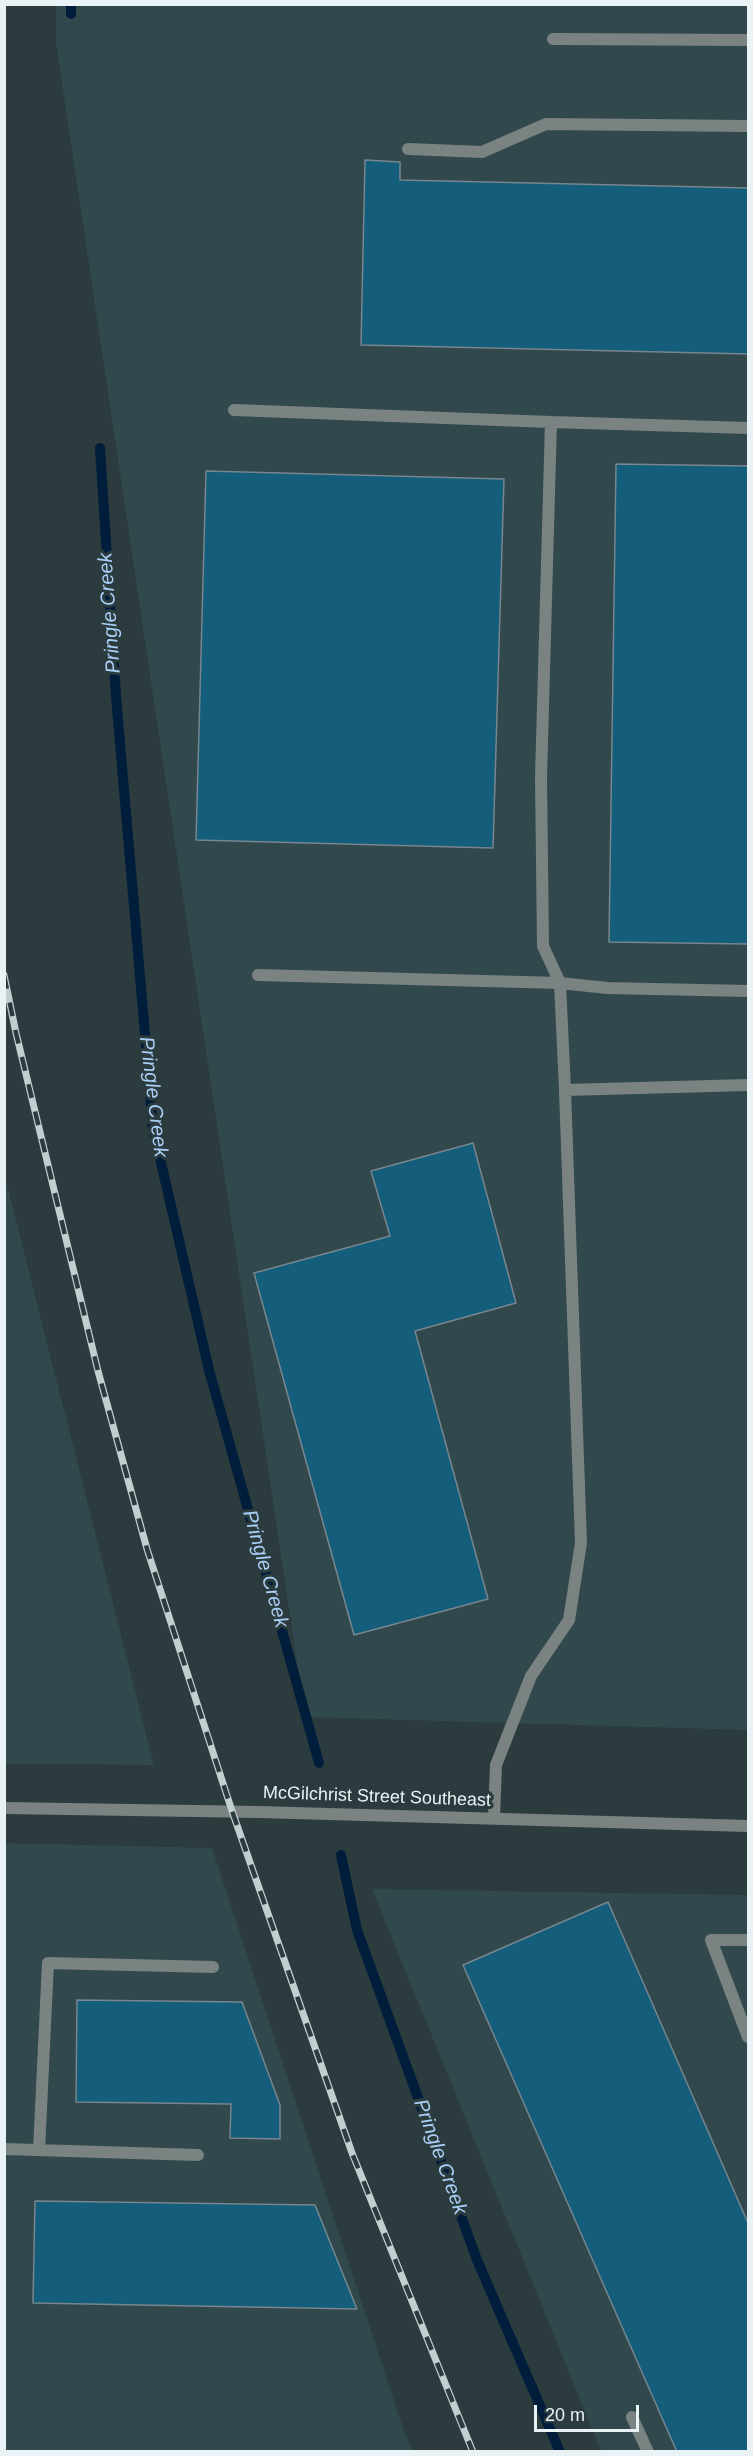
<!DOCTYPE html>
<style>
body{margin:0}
#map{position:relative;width:753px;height:2456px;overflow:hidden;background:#2b3b3e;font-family:Helvetica,sans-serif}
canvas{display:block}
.frame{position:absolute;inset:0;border:6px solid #e9f3f5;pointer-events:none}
.scale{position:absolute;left:534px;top:2405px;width:105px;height:27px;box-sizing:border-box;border:3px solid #e9f3f5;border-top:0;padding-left:8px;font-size:18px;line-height:21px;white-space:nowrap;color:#e9f3f5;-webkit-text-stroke:4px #2b3b3e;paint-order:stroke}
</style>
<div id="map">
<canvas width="753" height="2456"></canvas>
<div class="frame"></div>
<div class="scale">20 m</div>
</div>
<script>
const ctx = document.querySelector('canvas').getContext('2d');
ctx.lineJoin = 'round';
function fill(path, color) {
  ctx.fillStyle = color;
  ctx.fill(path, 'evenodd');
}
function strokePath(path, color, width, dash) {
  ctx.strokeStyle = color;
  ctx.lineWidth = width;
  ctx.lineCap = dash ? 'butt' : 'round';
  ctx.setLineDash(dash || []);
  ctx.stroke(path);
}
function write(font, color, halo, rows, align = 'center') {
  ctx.font = font + ' Helvetica,sans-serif';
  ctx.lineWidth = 6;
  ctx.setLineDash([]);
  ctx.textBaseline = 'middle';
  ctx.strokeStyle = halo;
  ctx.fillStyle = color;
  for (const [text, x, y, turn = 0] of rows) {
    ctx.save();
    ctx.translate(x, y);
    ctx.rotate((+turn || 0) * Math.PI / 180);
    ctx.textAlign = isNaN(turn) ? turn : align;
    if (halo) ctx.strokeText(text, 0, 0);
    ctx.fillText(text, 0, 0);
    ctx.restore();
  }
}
const built = new Path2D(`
 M 56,5 L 748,5 L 748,1730 L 305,1717 L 56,43 Z
 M 4,1177 L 5,1177 L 154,1765 L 5,1764 Z
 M 5,1843 L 212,1848 L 405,2434 L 413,2451 L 5,2452 Z
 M 372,1889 L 748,1895 L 748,2451 L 601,2451 Z`);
const stream = new Path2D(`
 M 71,4 L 71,14
 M 100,448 L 116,696 L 153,1128 L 209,1370 L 319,1763
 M 341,1855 L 357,1930 L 477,2260 L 560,2452`);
const building = new Path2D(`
 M 365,160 L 400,162 L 400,180 L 748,188 L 748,354 L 361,345 Z
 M 616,464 L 748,466 L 748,944 L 609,942 Z
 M 206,471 L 504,479 L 493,848 L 196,840 Z
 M 473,1143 L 516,1303 L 415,1331 L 488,1599 L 354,1635 L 254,1273 L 390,1236 L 371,1171 Z
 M 608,1902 L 748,2223 L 748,2452 L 677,2452 L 463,1965 Z
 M 77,2000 L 242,2002 L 280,2105 L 280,2139 L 230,2138 L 231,2104 L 76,2102 Z
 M 35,2201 L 315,2205 L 357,2309 L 33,2303 Z`);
const service = new Path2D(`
 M 553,39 L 748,40
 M 408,149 L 482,152 L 546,124 L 748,126
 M 234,410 L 551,422
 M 748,428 L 551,422 L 541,777 L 543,946 L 560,983 L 607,988 L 748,991
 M 258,975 L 560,983 L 565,1090 L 748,1085
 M 494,1818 L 496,1765 L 531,1676 L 569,1620 L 581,1543 L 565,1090
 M 748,1940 L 711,1940 L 748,2037
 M 4,2149 L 198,2155
 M 39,2150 L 48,1963 L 213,1967
 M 632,2417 L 648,2452`);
const tertiary = new Path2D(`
 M 4,1808 L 259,1812 L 748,1826`);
const rail = new Path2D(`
 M 4,975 L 16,1033 L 98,1371 L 147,1549 L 232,1811 L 352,2153 L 473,2452`);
const streetNames = [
 ["McGilchrist Street Southeast",377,1797,2]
];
const waterNames = [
 ["Pringle Creek",110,613,-94],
 ["Pringle Creek",153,1097,83],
 ["Pringle Creek",265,1569,74],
 ["Pringle Creek",440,2157,70]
];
fill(built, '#31484d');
strokePath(stream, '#001e3b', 10);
fill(building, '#145d7b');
strokePath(building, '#78868e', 1.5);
strokePath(service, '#7b8382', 12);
strokePath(tertiary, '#7b8382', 12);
strokePath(rail, '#c2ced0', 7);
strokePath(rail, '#2b3b3e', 4.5, [14]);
write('18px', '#e9f3f5', '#2b3b3e', streetNames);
write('italic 20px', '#aacff6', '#2b3b3e', waterNames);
</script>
